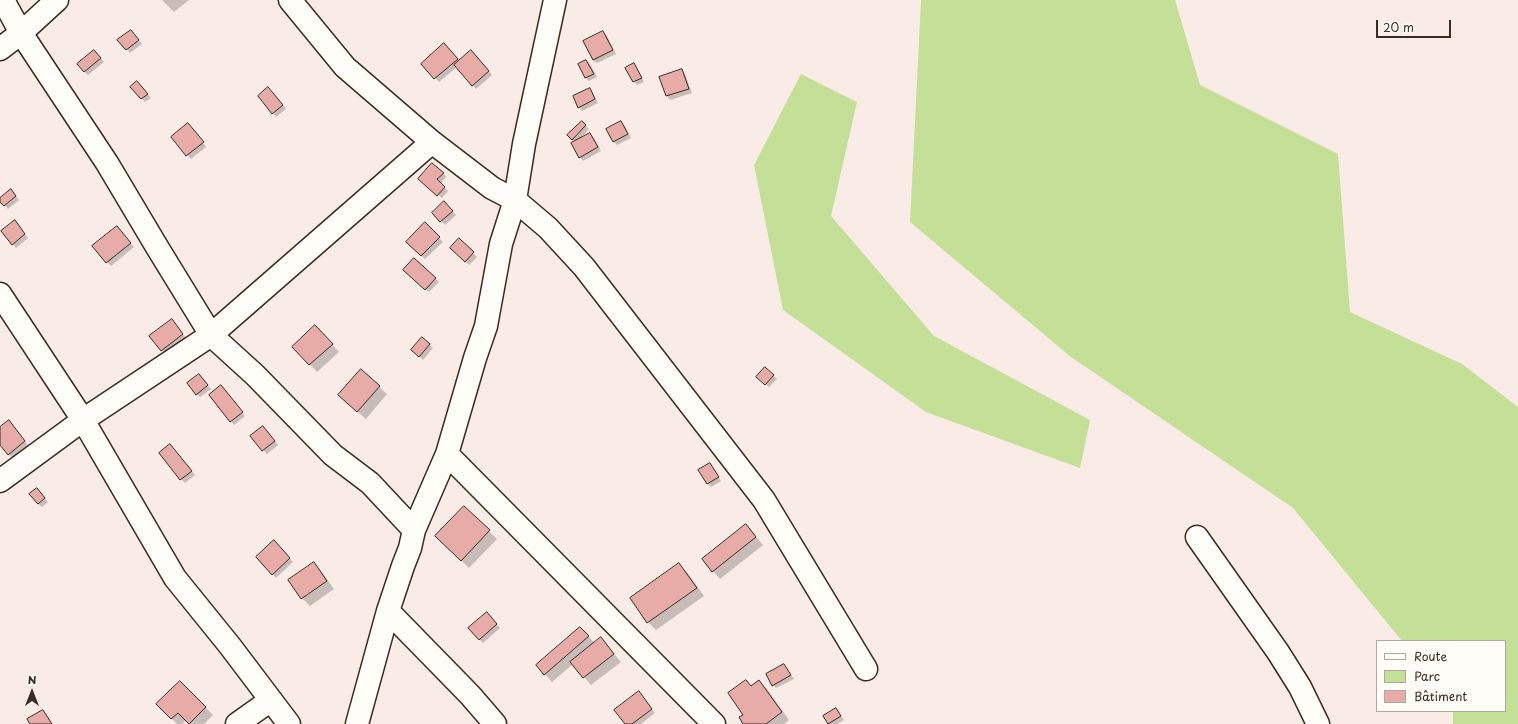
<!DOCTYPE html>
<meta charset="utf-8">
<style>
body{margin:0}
#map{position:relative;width:1518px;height:724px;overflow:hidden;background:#f9ece7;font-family:"Playpen Sans",sans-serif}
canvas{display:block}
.legend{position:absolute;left:1376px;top:640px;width:130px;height:72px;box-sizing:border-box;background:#fdfcf7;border:1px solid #afa8a0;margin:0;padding:5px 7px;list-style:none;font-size:12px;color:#3b2a1e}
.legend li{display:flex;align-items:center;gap:8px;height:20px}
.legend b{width:20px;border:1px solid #afa8a0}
.north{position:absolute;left:12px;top:672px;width:40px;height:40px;-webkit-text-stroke:3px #fdfcf7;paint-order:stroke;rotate:0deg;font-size:11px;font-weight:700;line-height:16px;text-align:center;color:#3b2a1e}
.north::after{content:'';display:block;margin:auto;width:14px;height:18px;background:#3b2a1e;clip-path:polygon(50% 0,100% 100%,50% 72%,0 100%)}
.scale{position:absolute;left:1376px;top:20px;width:75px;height:18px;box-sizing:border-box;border:2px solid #3b2a1e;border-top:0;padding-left:5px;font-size:12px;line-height:14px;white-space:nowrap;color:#3b2a1e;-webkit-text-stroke:3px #fdfcf7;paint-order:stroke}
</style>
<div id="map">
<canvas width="1518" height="724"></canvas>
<ul class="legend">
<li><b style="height:5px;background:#fdfcf7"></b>Route</li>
<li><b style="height:11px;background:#c4df96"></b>Parc</li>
<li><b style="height:11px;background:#e7aca8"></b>Bâtiment</li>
</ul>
<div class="north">N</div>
<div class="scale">20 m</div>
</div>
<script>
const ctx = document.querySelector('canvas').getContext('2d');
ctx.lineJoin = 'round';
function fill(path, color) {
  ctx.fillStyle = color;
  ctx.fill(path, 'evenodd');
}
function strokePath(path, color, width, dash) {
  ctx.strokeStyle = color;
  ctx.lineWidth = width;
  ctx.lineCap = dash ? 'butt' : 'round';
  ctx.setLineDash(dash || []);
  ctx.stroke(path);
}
const green = new Path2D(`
 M 921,0 L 1175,0 L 1200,85 L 1338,154 L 1350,312 L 1462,364 L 1518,407 L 1518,724 L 1453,724 L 1453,711 L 1505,711 L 1505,641 L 1402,641 L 1293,508 L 1071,357 L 910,222 Z
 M 801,74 L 857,102 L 831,216 L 934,336 L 1090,420 L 1080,468 L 926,412 L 783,310 L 754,165 Z`);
const shadow = new Path2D(`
 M 162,0 L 189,0 L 174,12 Z
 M 603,32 L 607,36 L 616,54 L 597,63 L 593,60 L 584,42 Z
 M 134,35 L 142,44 L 130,53 L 119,40 Z
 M 448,48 L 460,61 L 475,55 L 492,75 L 476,89 L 457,67 L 439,82 L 422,64 Z
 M 98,55 L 104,62 L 88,75 L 84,71 Z
 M 586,61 L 590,64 L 597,77 L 589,81 L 586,78 L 579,65 Z
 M 634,65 L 637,68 L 644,82 L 637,85 L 626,69 Z
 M 682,70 L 685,74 L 692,93 L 670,100 L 667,96 L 660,77 Z
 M 141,86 L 151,98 L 145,102 L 132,87 Z
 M 589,89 L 593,93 L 598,103 L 582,111 L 579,107 Z
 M 272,92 L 286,109 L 276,117 L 273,113 Z
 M 582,122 L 589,129 L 579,140 L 590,134 L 594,138 L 601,151 L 583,161 L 580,157 L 575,142 L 568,135 Z
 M 621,122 L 625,126 L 631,138 L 617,145 L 613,141 Z
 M 192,128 L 206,147 L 191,159 L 172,137 Z
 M 443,173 L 446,177 L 440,184 L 448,191 L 442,198 L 423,182 Z
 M 14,194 L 19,200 L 8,209 L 0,199 Z
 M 448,206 L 456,215 L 445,225 L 433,213 Z
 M 425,224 L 443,242 L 425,259 L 407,242 Z
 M 18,225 L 28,238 L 16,248 L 13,244 Z
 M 120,231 L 134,247 L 111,266 L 107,262 Z
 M 459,240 L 477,257 L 469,265 L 451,248 Z
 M 408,274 L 435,278 L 439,282 L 429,292 Z
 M 175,324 L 186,338 L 165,354 L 162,350 Z
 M 323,334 L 339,352 L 317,372 L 294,347 Z
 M 429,345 L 433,348 L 423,360 L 416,353 Z
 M 765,368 L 777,379 L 769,387 L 757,377 Z
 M 361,371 L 387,394 L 366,419 L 347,403 Z
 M 202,379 L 211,389 L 200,397 L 196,394 Z
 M 224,390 L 245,416 L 234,425 L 231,421 Z
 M 12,425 L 28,445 L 12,458 L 0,444 L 0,429 Z
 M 266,431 L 278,445 L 267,454 L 252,437 Z
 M 174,449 L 195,475 L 185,483 L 181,479 Z
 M 710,464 L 721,481 L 711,487 L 708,483 Z
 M 40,493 L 48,502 L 42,507 L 38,504 Z
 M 464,507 L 497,539 L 469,568 L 436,536 Z
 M 746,526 L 763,545 L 720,579 L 703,560 Z
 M 274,542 L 293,562 L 276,578 L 257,557 Z
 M 314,564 L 321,571 L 334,589 L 310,606 L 302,598 Z
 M 679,565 L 687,572 L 704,596 L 656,630 L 648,622 L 631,598 Z
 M 490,617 L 500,628 L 483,643 L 479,639 Z
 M 588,636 L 595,643 L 601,639 L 621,662 L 591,685 L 573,664 L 552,682 L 545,674 Z
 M 784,665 L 794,679 L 776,688 L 773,685 Z
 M 759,681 L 767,689 L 789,720 L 784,724 L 744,724 L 744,715 L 752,687 Z
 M 180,682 L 213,715 L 204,724 L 191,724 L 186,720 L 182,724 L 177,724 L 157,704 Z
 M 642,696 L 655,713 L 641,724 L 626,724 Z
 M 839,713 L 844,720 L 837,724 L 830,724 L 829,723 Z`);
const building = new Path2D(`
 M 131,30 L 139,40 L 126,50 L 117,40 Z
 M 603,31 L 613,50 L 593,60 L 583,41 Z
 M 444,43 L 458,59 L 434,79 L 421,64 Z
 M 94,50 L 101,58 L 84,72 L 77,64 Z
 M 471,50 L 489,71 L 472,86 L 454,65 Z
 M 586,60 L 594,74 L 585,78 L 578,64 Z
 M 634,63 L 642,78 L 633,82 L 625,68 Z
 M 682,69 L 689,89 L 666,96 L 659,77 Z
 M 137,81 L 148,94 L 141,99 L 130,87 Z
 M 268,87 L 283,105 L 272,114 L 258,96 Z
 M 590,88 L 595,99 L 578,108 L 573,96 Z
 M 582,121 L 586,125 L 572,140 L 567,135 Z
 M 621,121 L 628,134 L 613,142 L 606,129 Z
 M 188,123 L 204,142 L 186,156 L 171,137 Z
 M 590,133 L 598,147 L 579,158 L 571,143 Z
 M 432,163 L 444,173 L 437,179 L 445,187 L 437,196 L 418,179 Z
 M 11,189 L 16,196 L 4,206 L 0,202 L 0,198 Z
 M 444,201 L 453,211 L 440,222 L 432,213 Z
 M 15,220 L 25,234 L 12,245 L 1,231 Z
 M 425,222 L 440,237 L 421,256 L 406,242 Z
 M 117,226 L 131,243 L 106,263 L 92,246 Z
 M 459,238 L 474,252 L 465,262 L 450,248 Z
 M 414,258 L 436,278 L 425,290 L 403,270 Z
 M 172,319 L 183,334 L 161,351 L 149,336 Z
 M 315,325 L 333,344 L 309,365 L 292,347 Z
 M 422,337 L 430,344 L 419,357 L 411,350 Z
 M 765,367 L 774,375 L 765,385 L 756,377 Z
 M 361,369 L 380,386 L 357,412 L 338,395 Z
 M 199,374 L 208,385 L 196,395 L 187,383 Z
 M 221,385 L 243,412 L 230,422 L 209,395 Z
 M 9,420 L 25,441 L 8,455 L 0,445 L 0,427 Z
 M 263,426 L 275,441 L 262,451 L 250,436 Z
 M 170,444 L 192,471 L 180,480 L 159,453 Z
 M 710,463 L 719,477 L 707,484 L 698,470 Z
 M 37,488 L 45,498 L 38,504 L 29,494 Z
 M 464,506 L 490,530 L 461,561 L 435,536 Z
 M 746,524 L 756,537 L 712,572 L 702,559 Z
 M 274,540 L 290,558 L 272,575 L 256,557 Z
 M 314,562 L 327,581 L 301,599 L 288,580 Z
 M 679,563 L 697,588 L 647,623 L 630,598 Z
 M 487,612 L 497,624 L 479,640 L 468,628 Z
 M 580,627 L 589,636 L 544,675 L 536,665 Z
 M 601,637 L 614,654 L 583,678 L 570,662 Z
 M 784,664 L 791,675 L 772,686 L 766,674 Z
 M 746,680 L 751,686 L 759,680 L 782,712 L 766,724 L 743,724 L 739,717 L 743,715 L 728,693 Z
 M 180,681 L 206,707 L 189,724 L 178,713 L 171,719 L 156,704 Z
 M 639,691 L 652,709 L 632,724 L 625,724 L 614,710 Z
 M 836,708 L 841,716 L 828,724 L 823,716 Z
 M 43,710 L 52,724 L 30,724 L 27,719 Z`);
const minor = new Path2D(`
 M 3,0 L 21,33 L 107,163 L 157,247 L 211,335 L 255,375 L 333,455 L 370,483 L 414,530
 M 290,0 L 345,67 L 432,142 L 492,188 L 515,200 L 548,228 L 584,267 L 764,500 L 866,669
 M 0,49 L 21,33 L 57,0
 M 0,294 L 83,420 L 175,578 L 230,646 L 289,724
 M 447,454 L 714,724
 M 0,481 L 83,420 L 211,335 L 432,142
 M 1197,537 L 1278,652 L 1300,687 L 1318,724
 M 388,611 L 470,695 L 495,724
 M 237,724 L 271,700
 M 357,724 L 388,611 L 403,566 L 410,548 L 414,530 L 447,454 L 475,358 L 486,326 L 501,244 L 515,200 L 524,144 L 555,0`);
fill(green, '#c4df96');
fill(shadow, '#0003');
fill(building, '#e7aca8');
strokePath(building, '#3b2a1e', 1);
strokePath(minor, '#3b2a1e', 25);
strokePath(minor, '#fdfcf7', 22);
</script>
